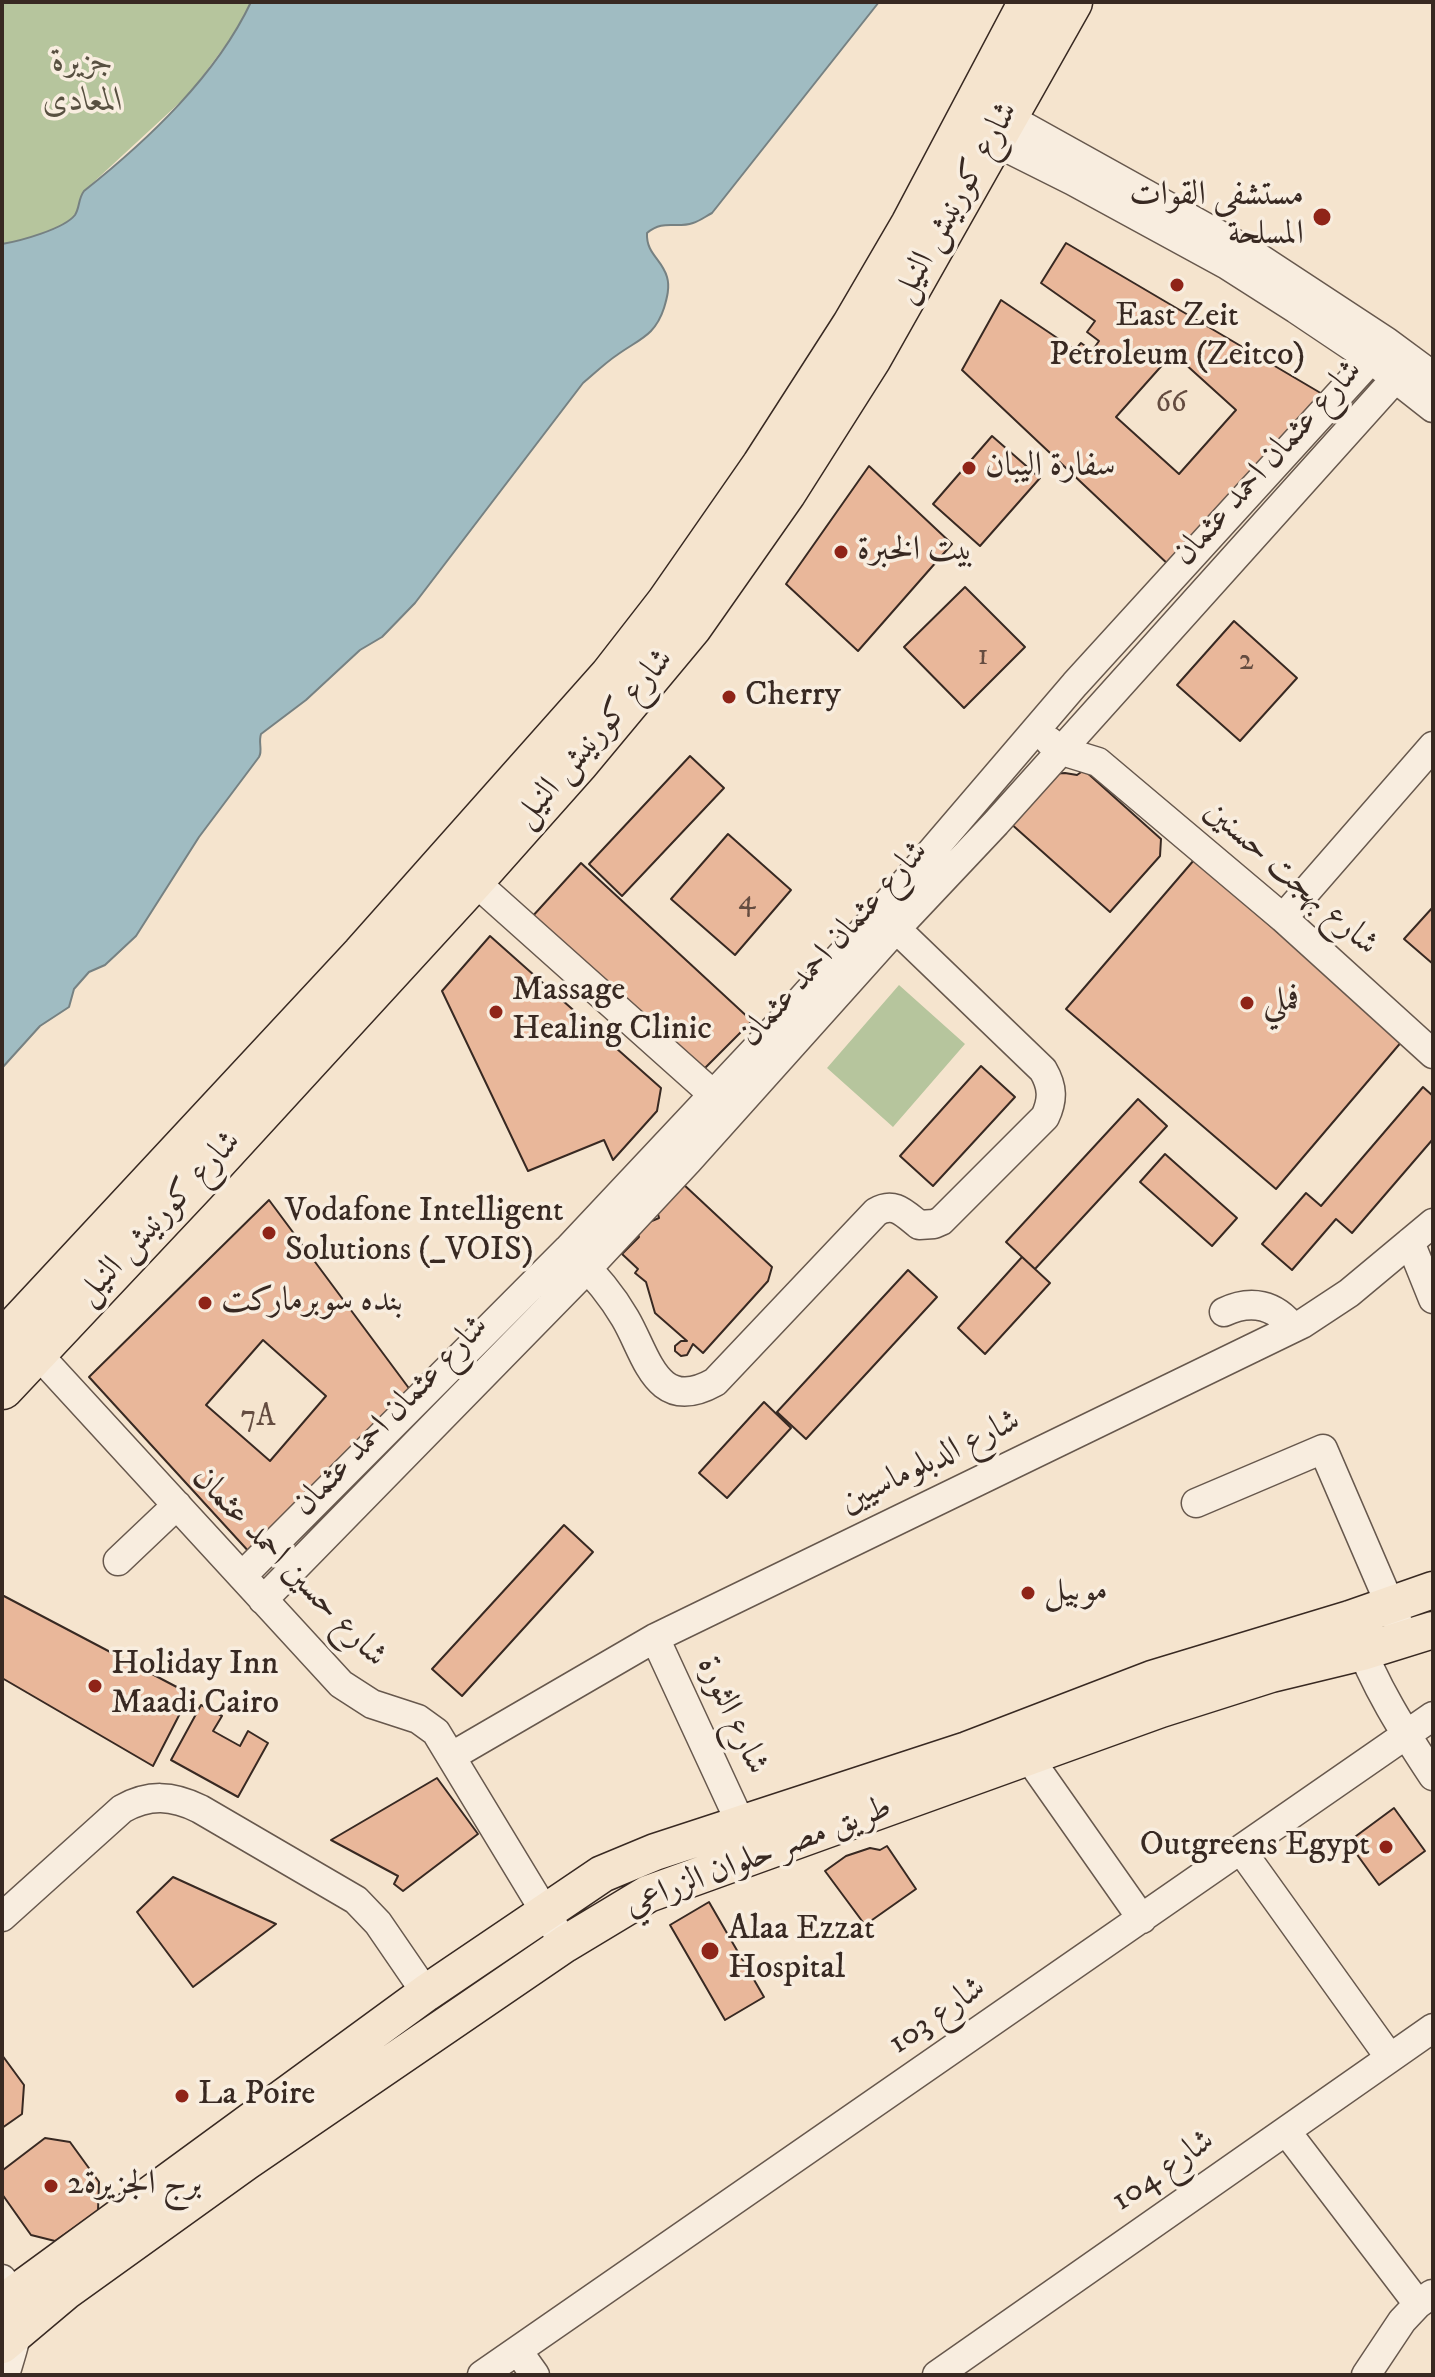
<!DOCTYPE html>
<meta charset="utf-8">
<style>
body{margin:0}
#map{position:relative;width:1435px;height:2377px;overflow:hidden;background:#f5e4ce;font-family:"IM FELL DW Pica",serif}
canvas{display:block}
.frame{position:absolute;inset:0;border:4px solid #382922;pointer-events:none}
</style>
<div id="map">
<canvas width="1435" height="2377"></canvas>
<div class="frame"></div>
</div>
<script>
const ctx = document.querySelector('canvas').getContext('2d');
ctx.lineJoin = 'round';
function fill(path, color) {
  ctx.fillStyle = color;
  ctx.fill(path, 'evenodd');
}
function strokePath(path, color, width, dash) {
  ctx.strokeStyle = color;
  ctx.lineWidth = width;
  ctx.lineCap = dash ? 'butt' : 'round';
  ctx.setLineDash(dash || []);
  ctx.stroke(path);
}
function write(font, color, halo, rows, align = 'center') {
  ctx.font = font + ' "IM FELL DW Pica",Amiri,serif';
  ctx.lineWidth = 7;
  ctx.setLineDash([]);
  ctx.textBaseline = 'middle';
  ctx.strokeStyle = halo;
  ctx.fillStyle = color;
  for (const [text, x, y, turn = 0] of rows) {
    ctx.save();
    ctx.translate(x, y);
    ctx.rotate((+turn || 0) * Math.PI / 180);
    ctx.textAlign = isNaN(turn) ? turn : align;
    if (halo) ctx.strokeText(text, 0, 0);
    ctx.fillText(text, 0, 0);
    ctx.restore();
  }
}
const green = new Path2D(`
 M 2,2 L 251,2 L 236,31 L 190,93 L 84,191 C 80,199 78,210 75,215 C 64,230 20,241 2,244 Z
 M 899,985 L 965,1044 L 893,1127 L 827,1068 Z`);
const water = new Path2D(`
 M 251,2 L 879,2 L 712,213 C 706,216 700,221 693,223 C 675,229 664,219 647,233 C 646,254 662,259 667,277 C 670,287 667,298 664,308 C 655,336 639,339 617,355 C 605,363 594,374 583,383 L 415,603 L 382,637 L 360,650 L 306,700 L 261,734 C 258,743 263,750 259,757 L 199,837 L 136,936 L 105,965 L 89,972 L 74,989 L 69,1007 L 40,1026 L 2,1068 L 2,244 C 20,241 64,229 75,215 C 80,207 78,199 84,191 C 148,140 216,76 251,2 Z`);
const building = new Path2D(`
 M 1066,243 L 1324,395 L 1171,567 L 962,370 L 1001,300 L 1075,350 L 1081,343 L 1092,351 L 1099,341 L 1087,332 L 1095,321 L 1041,283 Z
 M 1173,353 L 1236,410 L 1179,474 L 1116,417 Z
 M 992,436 L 1040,478 L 980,546 L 933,504 Z
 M 869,466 L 952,544 L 858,651 L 786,584 Z
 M 965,587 L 1025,647 L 964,708 L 904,647 Z
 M 1234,621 L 1297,678 L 1240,741 L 1177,685 Z
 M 690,756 L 724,788 L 622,896 L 589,864 Z
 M 1084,770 L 1161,839 L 1160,856 L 1110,912 L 1009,822 L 1051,774 L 1065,773 L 1077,775 Z
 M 728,834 L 791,890 L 735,955 L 671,899 Z
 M 1194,860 L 1403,1040 L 1276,1189 L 1066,1009 Z
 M 581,863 L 752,1021 L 705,1068 L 689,1065 L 531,918 Z
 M 1433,907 L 1433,964 L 1404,939 Z
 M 490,936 L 661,1088 L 657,1111 L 613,1160 L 604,1140 L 528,1171 L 442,991 Z
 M 981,1066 L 1015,1097 L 933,1186 L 900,1156 Z
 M 1423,1087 L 1433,1096 L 1433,1139 L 1352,1233 L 1336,1219 L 1292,1270 L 1262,1244 L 1306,1193 L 1321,1206 Z
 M 1138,1099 L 1167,1126 L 1035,1269 L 1006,1242 Z
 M 1165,1154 L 1237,1218 L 1212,1246 L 1140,1182 Z
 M 682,1183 L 772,1267 L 768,1281 L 703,1353 L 693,1344 L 687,1355 L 681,1356 L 675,1351 L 675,1346 L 681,1341 L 687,1341 L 655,1313 L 646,1282 L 635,1273 L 638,1269 L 622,1254 L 639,1237 L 635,1228 L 659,1218 L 657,1210 Z
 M 269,1200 L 411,1391 L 251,1554 L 89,1377 Z
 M 1022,1257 L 1050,1283 L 985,1354 L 958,1328 Z
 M 908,1270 L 937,1297 L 806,1439 L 777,1412 Z
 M 263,1340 L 326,1396 L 270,1461 L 206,1405 Z
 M 764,1402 L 791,1428 L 727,1498 L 699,1473 Z
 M 564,1525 L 593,1552 L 462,1696 L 432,1669 Z
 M 2,1595 L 190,1694 L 153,1766 L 2,1678 Z
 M 201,1705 L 222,1716 L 213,1731 L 240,1746 L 248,1731 L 268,1743 L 238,1797 L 171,1760 Z
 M 437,1778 L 478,1834 L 403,1891 L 394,1884 L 398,1876 L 331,1840 Z
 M 1394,1808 L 1425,1851 L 1379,1885 L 1348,1842 Z
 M 887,1846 L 916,1889 L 865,1925 L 825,1871 L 846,1856 L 870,1848 L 880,1850 Z
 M 173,1877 L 276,1924 L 193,1987 L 137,1912 Z
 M 709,1902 L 764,1997 L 725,2020 L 670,1925 Z
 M 2,2055 L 24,2085 L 22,2114 L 2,2128 Z
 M 45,2138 L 70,2142 L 99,2182 L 98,2211 L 55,2241 L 31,2235 L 2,2194 L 3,2170 Z`);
const minor = new Path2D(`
 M 993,109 L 1250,252 L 1387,342 L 1433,376
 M 979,134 L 1073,181 L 1227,265 L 1296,309 L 1372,360 L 1433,408
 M 1049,741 L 1059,750 L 1098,762 L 1283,918 L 1433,1054
 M 473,880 L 726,1106
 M 1283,918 L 1433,746
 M 1410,1242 L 1433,1299
 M 574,1255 C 594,1274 611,1294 625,1318 C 647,1355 656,1415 715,1382 L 876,1212 C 894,1201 904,1213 919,1225 L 934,1224 L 941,1221 L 1045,1117 C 1053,1100 1053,1087 1043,1070 L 884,917
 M 1224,1312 C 1251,1299 1275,1304 1293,1328
 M 35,1351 L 341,1684 L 372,1704 L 418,1719 L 436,1732 L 556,1930
 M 1196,1503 L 1323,1449 L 1398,1623
 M 118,1561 L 177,1505
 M 242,1576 L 568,1249 L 784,1019 L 879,913 L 1075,684 L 1387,342
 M 263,1600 L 588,1268 L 688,1161 L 896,929 L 996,823 L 1395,379 L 1410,359
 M 1356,1634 C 1373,1684 1404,1732 1433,1776
 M 655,1638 L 741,1824
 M 452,1756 L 655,1638 L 1302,1324 L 1349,1293 L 1433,1223
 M 1029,1758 L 1142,1919
 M 1241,1850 L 1390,2058
 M 2,1917 L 122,1809 C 149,1794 172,1795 200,1809 L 356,1900 L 378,1923 L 426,1993
 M 1286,2131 L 1418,2304
 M 2,2279 C 27,2314 16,2338 5,2375
 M 518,2351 L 535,2375
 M 482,2375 L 1433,1716
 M 937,2375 L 1433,2028
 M 1366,2375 L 1402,2321 L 1418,2304 L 1432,2294`);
const major = new Path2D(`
 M 2,2303 L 426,1993 L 602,1874 L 655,1852 L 967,1750 L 1152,1679 L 1350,1619 L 1433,1590
 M 2,2345 L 65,2292 L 246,2162 L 565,1944 L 648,1894 L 1161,1709 L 1271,1674 L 1362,1652 L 1433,1630`);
const highway = new Path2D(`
 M 2,1343 L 363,955 L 611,676 L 667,604 L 763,466 L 853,326 L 912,225 L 1030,2
 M 2,1388 L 195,1183 L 473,880 L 577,763 L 691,626 L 785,492 L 870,358 L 1071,2`);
const markers = [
 [1322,217,10,"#8f2418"],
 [1177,285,8,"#8f2418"],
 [969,468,8,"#8f2418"],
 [841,552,8,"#8f2418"],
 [729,697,8,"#8f2418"],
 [1247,1003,8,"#8f2418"],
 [496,1012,8,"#8f2418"],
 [269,1233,8,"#8f2418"],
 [205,1303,8,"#8f2418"],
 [1028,1593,8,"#8f2418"],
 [95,1686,8,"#8f2418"],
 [1386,1847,8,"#8f2418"],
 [710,1951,10,"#8f2418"],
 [182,2096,8,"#8f2418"],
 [51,2186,8,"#8f2418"]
];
const numberNames = [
 ["66",1171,405],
 ["1",983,658],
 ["2",1246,663],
 ["4",747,903],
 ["7A",258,1419]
];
const parkNames = [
 ["جزيرة",83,64],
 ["المعادى",83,103]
];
const poiNames = [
 ["مستشفى القوات",1304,197,"right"],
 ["المسلحة",1304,236,"right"],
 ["East Zeit",1177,318,"center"],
 ["Petroleum (Zeitco)",1177,357,"center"],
 ["سفارة اليبان",985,468],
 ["بيت الخبرة",857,552],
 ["Cherry",745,697],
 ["Massage",512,992],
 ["Healing Clinic",512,1031],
 ["فملي",1263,1003],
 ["Vodafone Intelligent",285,1213],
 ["Solutions (_VOIS)",285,1252],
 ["بنده سوبرماركت",221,1303],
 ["موبيل",1044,1593],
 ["Holiday Inn",111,1666],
 ["Maadi Cairo",111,1705],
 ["Outgreens Egypt",1370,1847,"right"],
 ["Alaa Ezzat",728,1931],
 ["Hospital",728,1970],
 ["La Poire",198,2096],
 ["برج الجزيرة2",67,2186]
];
const streetNames = [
 ["شارع كورنيش النيل",957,203,-61],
 ["شارع عثمان احمد عثمان",1269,464,-48],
 ["شارع كورنيش النيل",595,739,-49],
 ["شارع بهجت حسنين",1290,879,41],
 ["شارع عثمان احمد عثمان",835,945,-48],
 ["شارع كورنيش النيل",160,1219,-47],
 ["شارع عثمان احمد عثمان",392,1417,-46],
 ["شارع الدبلوماسيين",931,1463,-26],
 ["شارع حسين احمد عثمان",288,1568,46],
 ["شارع الثورة",731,1716,65],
 ["طريق مصر حلوان الزراعي",759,1858,-21],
 ["شارع 103",938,2017,-35],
 ["شارع 104",1164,2172,-35]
];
fill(green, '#b6c59d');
fill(water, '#a0bcc2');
strokePath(water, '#768182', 2);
fill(building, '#e9b79a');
strokePath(building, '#382922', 2);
strokePath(minor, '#67584d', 31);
strokePath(major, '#382922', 39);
strokePath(highway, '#382922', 45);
strokePath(minor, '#f8eddf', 28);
strokePath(major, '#f5e4ce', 36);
strokePath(highway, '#f5e4ce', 42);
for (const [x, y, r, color] of markers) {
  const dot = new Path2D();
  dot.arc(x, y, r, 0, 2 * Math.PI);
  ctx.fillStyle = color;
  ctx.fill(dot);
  strokePath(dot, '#f8eddf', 3);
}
write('30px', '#644c40', null, numberNames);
write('italic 34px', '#585041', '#f8eddf', parkNames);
write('34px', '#382922', '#f8eddf', poiNames, 'left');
write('34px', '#382922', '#f8eddf', streetNames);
</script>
